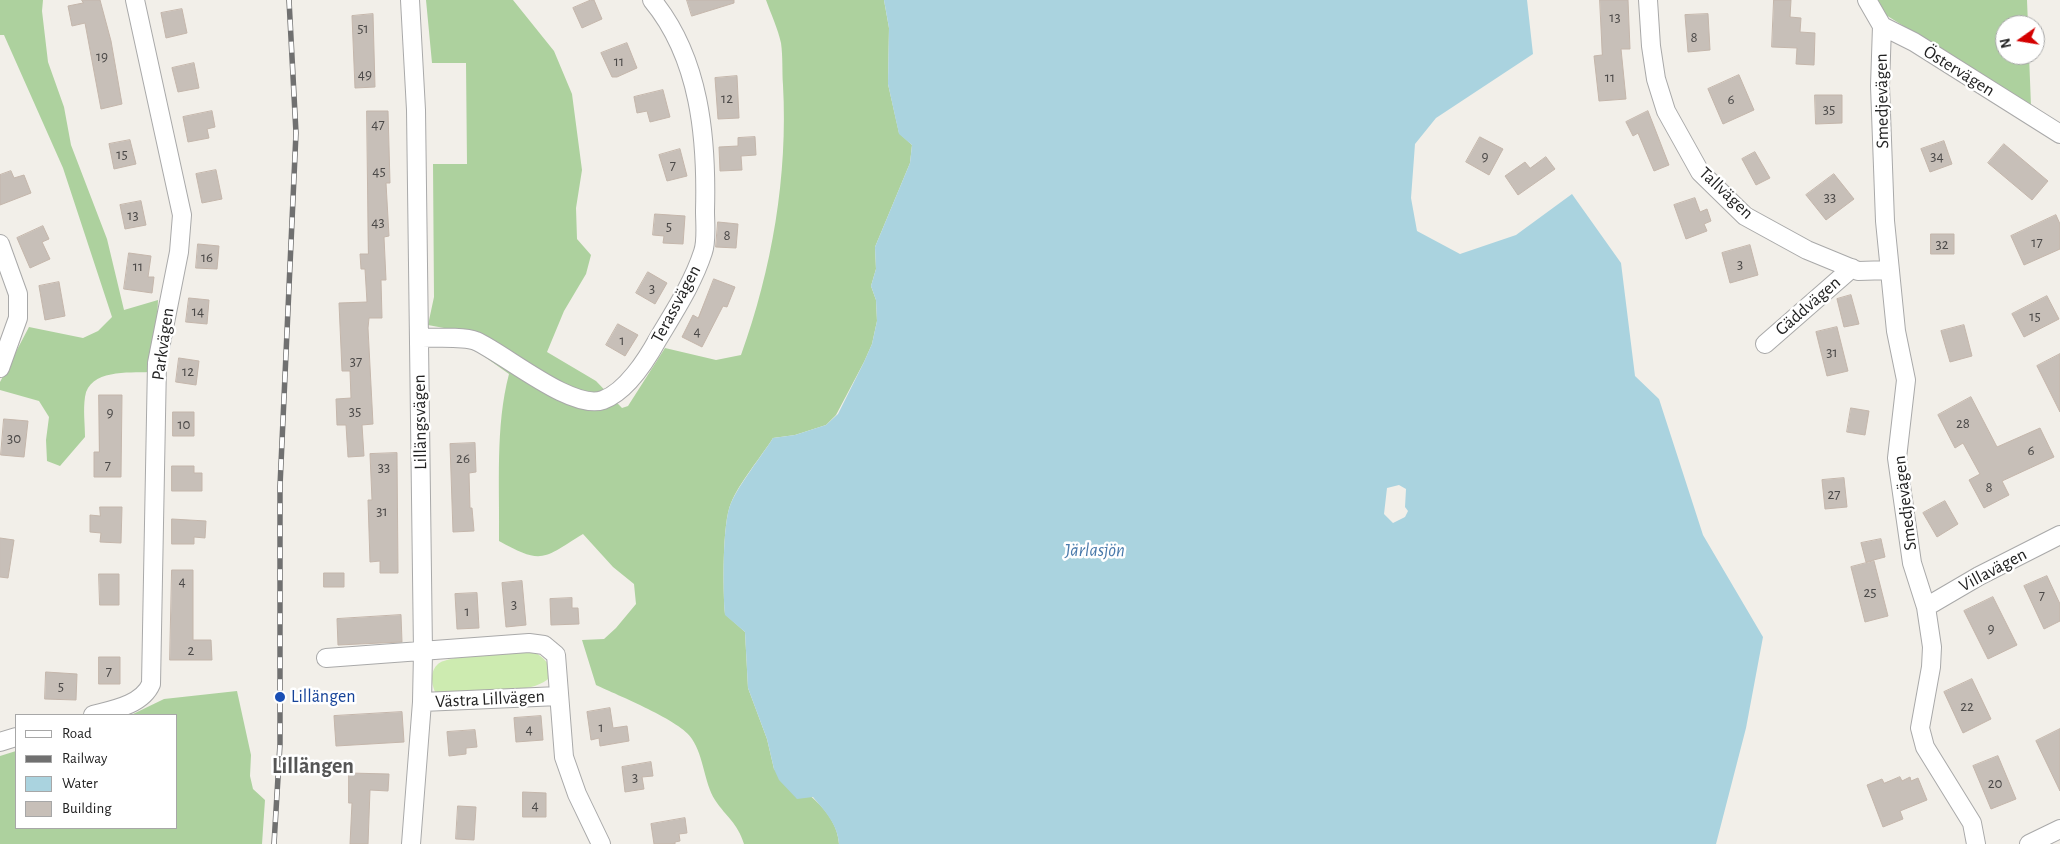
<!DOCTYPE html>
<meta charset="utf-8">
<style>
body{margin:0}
#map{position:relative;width:2060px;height:844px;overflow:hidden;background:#f2efe9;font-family:"Alegreya Sans",sans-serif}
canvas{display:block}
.legend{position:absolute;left:15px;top:714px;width:162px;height:115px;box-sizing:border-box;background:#fff;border:1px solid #a7a7a7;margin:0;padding:6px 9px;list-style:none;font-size:15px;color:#222}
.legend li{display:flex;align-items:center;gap:10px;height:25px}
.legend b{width:25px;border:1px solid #a7a7a7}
.north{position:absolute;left:1995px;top:15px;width:50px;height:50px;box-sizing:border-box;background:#fff;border:1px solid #a7a7a7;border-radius:50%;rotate:257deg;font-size:14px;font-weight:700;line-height:20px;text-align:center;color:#222}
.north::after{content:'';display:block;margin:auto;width:18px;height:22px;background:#d40000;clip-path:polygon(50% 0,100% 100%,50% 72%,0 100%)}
</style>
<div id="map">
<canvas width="2060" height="844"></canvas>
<ul class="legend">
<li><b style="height:6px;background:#fff"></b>Road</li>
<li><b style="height:6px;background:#707070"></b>Railway</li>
<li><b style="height:14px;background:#aad3df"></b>Water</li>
<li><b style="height:14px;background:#c7bfb8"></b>Building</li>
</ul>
<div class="north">N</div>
</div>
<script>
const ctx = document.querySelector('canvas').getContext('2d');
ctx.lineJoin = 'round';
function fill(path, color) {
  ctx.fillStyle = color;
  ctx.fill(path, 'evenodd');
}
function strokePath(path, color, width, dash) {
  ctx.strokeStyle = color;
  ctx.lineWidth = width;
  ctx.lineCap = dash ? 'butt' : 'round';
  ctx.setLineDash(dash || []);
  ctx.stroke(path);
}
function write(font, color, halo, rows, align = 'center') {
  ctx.font = font + ' "Alegreya Sans",sans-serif';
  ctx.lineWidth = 5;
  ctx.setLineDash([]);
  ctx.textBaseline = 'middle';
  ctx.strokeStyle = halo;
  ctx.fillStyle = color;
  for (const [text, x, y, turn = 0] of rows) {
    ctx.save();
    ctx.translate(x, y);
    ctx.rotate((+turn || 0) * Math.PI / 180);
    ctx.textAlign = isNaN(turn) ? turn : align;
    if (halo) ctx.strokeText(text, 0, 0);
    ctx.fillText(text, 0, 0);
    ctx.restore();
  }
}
const grass = new Path2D(`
 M 533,651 C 544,658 550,663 552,675 C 535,698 463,691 435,692 C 431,682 430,671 438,664 C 447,655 517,652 533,651 Z`);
const forest = new Path2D(`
 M 0,0 L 43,0 L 42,11 L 48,62 L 64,107 L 71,145 L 107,239 L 124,310 L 158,300 L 156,347 L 149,372 C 129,373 89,369 85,397 C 83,410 85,424 85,437 L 60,466 L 47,461 L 46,440 L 49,417 L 39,401 L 0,390 L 0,382 L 29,327 L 83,338 L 98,331 L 112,317 L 63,168 L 4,35 L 0,35 Z
 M 426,0 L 513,0 L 554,51 L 572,94 L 582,170 L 576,208 L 577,239 L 591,255 L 586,274 L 564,311 L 547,352 L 596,381 L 622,408 L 628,406 L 665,348 L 716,360 L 741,355 C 772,269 788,176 783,85 C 782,72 783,57 781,43 C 778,29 771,14 766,0 L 884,0 L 889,28 L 888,84 L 899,133 L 912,145 L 910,163 L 875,247 L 876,269 L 871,286 L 876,300 L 877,321 L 872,344 L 864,362 L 836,415 L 826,425 L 795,435 L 773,438 C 761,457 739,483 731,503 C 722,523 723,592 725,614 L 745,632 L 748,688 L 767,739 L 774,769 C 800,788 837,809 839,844 L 744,844 C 737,822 727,818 715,800 C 704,782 704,757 692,739 C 682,721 617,695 596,685 L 582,640 L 604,639 L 616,628 L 636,604 L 634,584 L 613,567 L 583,534 C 542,559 543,565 499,541 C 500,486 495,427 509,374 L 444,328 L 428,325 L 434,297 L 433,164 L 467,164 L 466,63 L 432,63 Z
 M 1862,0 L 2027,0 L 2028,25 L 2005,25 L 2005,55 L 2029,55 L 2031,106 Z
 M 237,691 L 251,755 L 250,776 L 253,789 L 265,800 L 262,844 L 0,844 L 0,756 L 16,751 L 16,828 L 176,828 L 176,715 L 131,715 L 164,699 Z`);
const water = new Path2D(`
 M 884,0 L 1527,0 L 1533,54 L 1436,118 L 1415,144 L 1411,198 L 1417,231 L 1460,254 L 1516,235 L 1572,194 L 1621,263 L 1635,376 L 1659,399 L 1703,535 L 1763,637 L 1746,728 L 1716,844 L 839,844 C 838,825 825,811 813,797 L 797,799 L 779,780 L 774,769 L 767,739 L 748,688 L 745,632 L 725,615 C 723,592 722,523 731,503 C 740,483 761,457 773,438 L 795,435 L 826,425 L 838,414 L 864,362 L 872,344 L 877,321 L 876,300 L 871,286 L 876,269 L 875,247 L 910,163 L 912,145 L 899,134 L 888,84 L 889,28 ZM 1399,485 L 1406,489 L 1405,507 L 1408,511 L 1405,517 L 1393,523 L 1384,514 L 1387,488 Z`);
const building = new Path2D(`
 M 82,0 L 100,0 L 111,41 L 122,104 L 101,109 L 85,23 L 72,26 L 68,6 L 83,3 Z
 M 591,0 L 594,0 L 602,19 L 582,28 L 573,8 Z
 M 687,0 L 734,0 L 734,3 L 692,16 Z
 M 1600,0 L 1628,0 L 1630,49 L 1621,49 L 1626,99 L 1599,101 L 1594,56 L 1602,55 Z
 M 1774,0 L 1791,0 L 1790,17 L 1801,18 L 1800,32 L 1815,33 L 1814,65 L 1796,64 L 1797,48 L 1772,47 Z
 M 182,9 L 187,33 L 166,38 L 161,13 Z
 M 373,14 L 375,87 L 355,88 L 352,16 Z
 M 1708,14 L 1710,50 L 1688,52 L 1685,15 Z
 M 627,43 L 637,68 L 617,77 L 612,77 L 601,53 Z
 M 194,63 L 199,88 L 178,92 L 172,68 Z
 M 1739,75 L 1754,110 L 1723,124 L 1708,89 Z
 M 737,76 L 739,118 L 718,119 L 715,78 Z
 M 663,90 L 670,117 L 650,122 L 647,111 L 637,113 L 634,97 Z
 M 1815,95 L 1842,95 L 1842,123 L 1816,124 Z
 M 212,111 L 215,127 L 207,129 L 209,138 L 188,142 L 183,117 Z
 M 367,111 L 388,111 L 390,183 L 386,183 L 389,236 L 384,237 L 386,280 L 381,280 L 382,318 L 369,318 L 368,328 L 373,424 L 362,425 L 364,456 L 348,457 L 346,425 L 337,425 L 336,399 L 351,398 L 350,371 L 342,371 L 339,303 L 367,302 L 365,269 L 361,269 L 360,254 L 368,254 Z
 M 1648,111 L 1669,165 L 1654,171 L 1638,133 L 1633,136 L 1626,122 Z
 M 755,137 L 756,155 L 741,156 L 742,170 L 720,171 L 719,147 L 738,146 L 738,138 Z
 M 1480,137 L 1503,149 L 1489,175 L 1466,162 Z
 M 130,140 L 136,164 L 114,169 L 109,144 Z
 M 1944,141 L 1952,164 L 1930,172 L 1921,149 Z
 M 2004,144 L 2048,181 L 2032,200 L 1988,163 Z
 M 680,149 L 687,176 L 667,181 L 659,155 Z
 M 1755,152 L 1770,178 L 1756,185 L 1742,159 Z
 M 1546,157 L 1555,169 L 1518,195 L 1505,176 L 1525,162 L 1530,168 Z
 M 216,170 L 222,199 L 202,203 L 196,174 Z
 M 11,171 L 14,178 L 24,175 L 31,193 L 0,205 L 0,175 Z
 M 1834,174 L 1854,199 L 1826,220 L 1806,195 Z
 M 1695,198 L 1700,212 L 1707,209 L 1711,221 L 1704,224 L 1707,231 L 1686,239 L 1674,205 Z
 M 141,201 L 146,225 L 125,229 L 120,205 Z
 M 655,214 L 685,216 L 683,244 L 663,243 L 664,236 L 653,235 Z
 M 2056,215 L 2060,224 L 2060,249 L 2024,265 L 2011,236 Z
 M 718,222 L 738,224 L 736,248 L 716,247 Z
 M 43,226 L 49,239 L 42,242 L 50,259 L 30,268 L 17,238 Z
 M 1931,234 L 1954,234 L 1954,254 L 1931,254 Z
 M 198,244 L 219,246 L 217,269 L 196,268 Z
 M 1750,245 L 1758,275 L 1730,283 L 1722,253 Z
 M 129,253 L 151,256 L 148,277 L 154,277 L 152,293 L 124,289 Z
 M 648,272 L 667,283 L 655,304 L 636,293 Z
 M 714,279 L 735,287 L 727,307 L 723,306 L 702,347 L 682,337 L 693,315 L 698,318 Z
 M 59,282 L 65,316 L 45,320 L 39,286 Z
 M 1851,295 L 1859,324 L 1844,327 L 1837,299 Z
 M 2047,296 L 2059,319 L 2024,337 L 2012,314 Z
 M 189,298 L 209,300 L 207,324 L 186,322 Z
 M 618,324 L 638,335 L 625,356 L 606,345 Z
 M 1964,325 L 1972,356 L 1950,362 L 1941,331 Z
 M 1837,327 L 1848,371 L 1827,376 L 1816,332 Z
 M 2060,354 L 2060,412 L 2037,366 Z
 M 179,358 L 199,361 L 196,385 L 176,382 Z
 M 99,395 L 122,395 L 121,477 L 94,477 L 94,452 L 99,452 Z
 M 1971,397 L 1997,447 L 2040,428 L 2054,457 L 2002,481 L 2009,495 L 1984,508 L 1969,480 L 1980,474 L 1963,443 L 1955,448 L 1938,415 Z
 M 1851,408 L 1869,411 L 1865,435 L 1847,432 Z
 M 173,412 L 194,412 L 194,436 L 173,436 Z
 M 4,419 L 28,421 L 24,457 L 1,455 Z
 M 475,443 L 476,472 L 469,473 L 470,508 L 472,508 L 474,531 L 453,532 L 450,444 Z
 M 397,453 L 398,573 L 380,573 L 380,561 L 370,562 L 368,500 L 372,500 L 370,454 Z
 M 172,466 L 194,466 L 194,473 L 202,473 L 202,491 L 172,491 Z
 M 1844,478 L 1847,507 L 1825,509 L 1822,480 Z
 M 1945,501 L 1958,524 L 1937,537 L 1923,513 Z
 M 100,507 L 122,507 L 121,543 L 100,542 L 101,533 L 90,532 L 90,515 L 100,516 Z
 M 172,519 L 206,521 L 205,538 L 194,537 L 194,544 L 172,544 Z
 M 0,538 L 14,540 L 8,578 L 0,577 Z
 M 1881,539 L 1885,557 L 1866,562 L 1861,543 Z
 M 1874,561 L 1888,616 L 1865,622 L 1851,567 Z
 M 172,570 L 193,570 L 193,640 L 211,640 L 212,660 L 170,660 Z
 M 324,573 L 344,573 L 344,587 L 324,587 Z
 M 99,574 L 119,574 L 119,605 L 100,605 Z
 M 2047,576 L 2060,604 L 2060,621 L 2044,629 L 2024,586 Z
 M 522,581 L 526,625 L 506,627 L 502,583 Z
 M 477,593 L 479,628 L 457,629 L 455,594 Z
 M 1993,597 L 2017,645 L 1988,659 L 1964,611 Z
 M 572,598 L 572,608 L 578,608 L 579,624 L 551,625 L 550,599 Z
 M 401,615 L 402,642 L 338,645 L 337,619 Z
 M 99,657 L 120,657 L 120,684 L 99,684 Z
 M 46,672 L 77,674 L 76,700 L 45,699 Z
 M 1972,679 L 1991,719 L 1963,733 L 1944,692 Z
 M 610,708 L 613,728 L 627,726 L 629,741 L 600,746 L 599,738 L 591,740 L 587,712 Z
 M 402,712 L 404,742 L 336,746 L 334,716 Z
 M 541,716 L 543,740 L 516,742 L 514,718 Z
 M 2060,729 L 2060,791 L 2036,741 Z
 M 475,730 L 477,747 L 466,748 L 466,754 L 449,756 L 447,732 Z
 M 1998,756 L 2016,799 L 1991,809 L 1973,766 Z
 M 651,762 L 653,776 L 642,777 L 644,789 L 625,792 L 622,767 Z
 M 349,773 L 389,774 L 388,791 L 370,790 L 368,844 L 350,844 L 352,803 L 349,803 Z
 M 1900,777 L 1902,781 L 1910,777 L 1911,781 L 1918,778 L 1927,800 L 1900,811 L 1903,819 L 1883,827 L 1867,785 L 1882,779 L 1884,783 Z
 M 523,792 L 546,793 L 546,817 L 523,817 Z
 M 458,806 L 476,807 L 474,840 L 456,839 Z
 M 685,818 L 687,833 L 679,834 L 680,841 L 675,842 L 675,844 L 654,844 L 651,824 Z`);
const minor = new Path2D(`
 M 410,0 L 416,110 L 423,652 L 422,702 L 411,844
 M 1648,0 L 1651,46 L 1656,79 L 1666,111 L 1700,172 L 1745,216 L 1807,250 L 1858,271 L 1890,270
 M 1867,0 L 1882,26 L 1914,42 L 2060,134
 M 1882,26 L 1880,86 L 1885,221 L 1896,331 L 1906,380 L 1897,458 L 1912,563 L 1926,607 L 1932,647 L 1931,667 L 1920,728 L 1925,747 L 1972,823 L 1976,844
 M 0,244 L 18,294 L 18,318 L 0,368
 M 419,338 C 433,338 464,336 476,341 C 505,354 572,411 603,400 C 626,392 647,359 658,339 C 674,312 693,283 703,252 C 707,241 705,223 705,211 C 707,138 700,58 652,0
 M 1765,344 L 1852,268
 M 1926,607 L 1979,576 L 2060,535
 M 326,658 L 529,643 L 544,645 L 556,655 L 564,757 L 577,794 L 601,844
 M 422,702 L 559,696
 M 93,715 C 112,710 142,705 151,684 L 157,363 L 179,252 L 182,215 L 135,0
 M 0,742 L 16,737
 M 2029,844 L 2060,829`);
const rail = new Path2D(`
 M 274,844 L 280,744 L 280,486 L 296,133 L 289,0`);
const markers = [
 [280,697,6,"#1a4fb4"]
];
const numberNames = [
 ["13",1615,17],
 ["51",363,28],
 ["8",1694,37],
 ["19",102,56],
 ["11",619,61],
 ["49",365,74],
 ["11",1610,77],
 ["12",727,98],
 ["6",1731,99],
 ["35",1829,109],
 ["47",378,124],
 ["15",122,154],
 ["9",1485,156],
 ["34",1937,156],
 ["7",673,165],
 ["45",379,171],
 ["33",1830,197],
 ["13",133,215],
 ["43",378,222],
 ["5",669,226],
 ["8",727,235],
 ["17",2037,242],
 ["32",1942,244],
 ["16",207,257],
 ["3",1740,264],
 ["11",138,266],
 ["3",652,288],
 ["14",198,311],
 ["15",2035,316],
 ["4",697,331],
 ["1",622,340],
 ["31",1832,352],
 ["37",356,361],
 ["12",188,371],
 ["35",355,411],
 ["9",110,412],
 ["28",1963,423],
 ["10",184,424],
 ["30",14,438],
 ["6",2031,450],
 ["26",463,458],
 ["7",108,465],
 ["33",384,467],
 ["8",1989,487],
 ["27",1834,494],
 ["31",382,511],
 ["4",182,581],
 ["25",1870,592],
 ["7",2042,595],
 ["3",514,604],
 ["1",467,611],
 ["9",1991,628],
 ["2",191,650],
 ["7",109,671],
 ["5",61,686],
 ["22",1967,706],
 ["1",601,727],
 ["4",529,729],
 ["3",635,777],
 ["20",1995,783],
 ["4",535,805]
];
const streetNames = [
 ["Östervägen",1959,71,32],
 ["Smedjevägen",1882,101,-91],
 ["Tallvägen",1726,193,43],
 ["Terassvägen",676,304,-62],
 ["Gäddvägen",1808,306,-41],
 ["Parkvägen",163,344,-82],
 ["Lillängsvägen",420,422,-91],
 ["Smedjevägen",1905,503,-97],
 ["Villavägen",1993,570,-28],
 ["Västra Lillvägen",490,699,-3]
];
const transitNames = [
 ["Lillängen",291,697]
];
const waterNames = [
 ["Järlasjön",1095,550]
];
const districtNames = [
 ["Lillängen",313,766]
];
fill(grass, '#cdebb0');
fill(forest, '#add19e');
fill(water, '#aad3df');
fill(building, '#c7bfb8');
strokePath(building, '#c4b6ab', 1);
strokePath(minor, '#a9a9a9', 20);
strokePath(minor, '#fff', 18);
strokePath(rail, '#707070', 5.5);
strokePath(rail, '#fff', 4, [11]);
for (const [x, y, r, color] of markers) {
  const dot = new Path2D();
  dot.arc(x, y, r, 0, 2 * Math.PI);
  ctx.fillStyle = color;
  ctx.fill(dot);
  strokePath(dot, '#fff', 2);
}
write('15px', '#4b4948', null, numberNames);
write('18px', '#222', '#fff', streetNames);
write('18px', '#164399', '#fff', transitNames, 'left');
write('italic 19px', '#4a7aab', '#fff', waterNames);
write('bold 22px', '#555', '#fff', districtNames);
</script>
